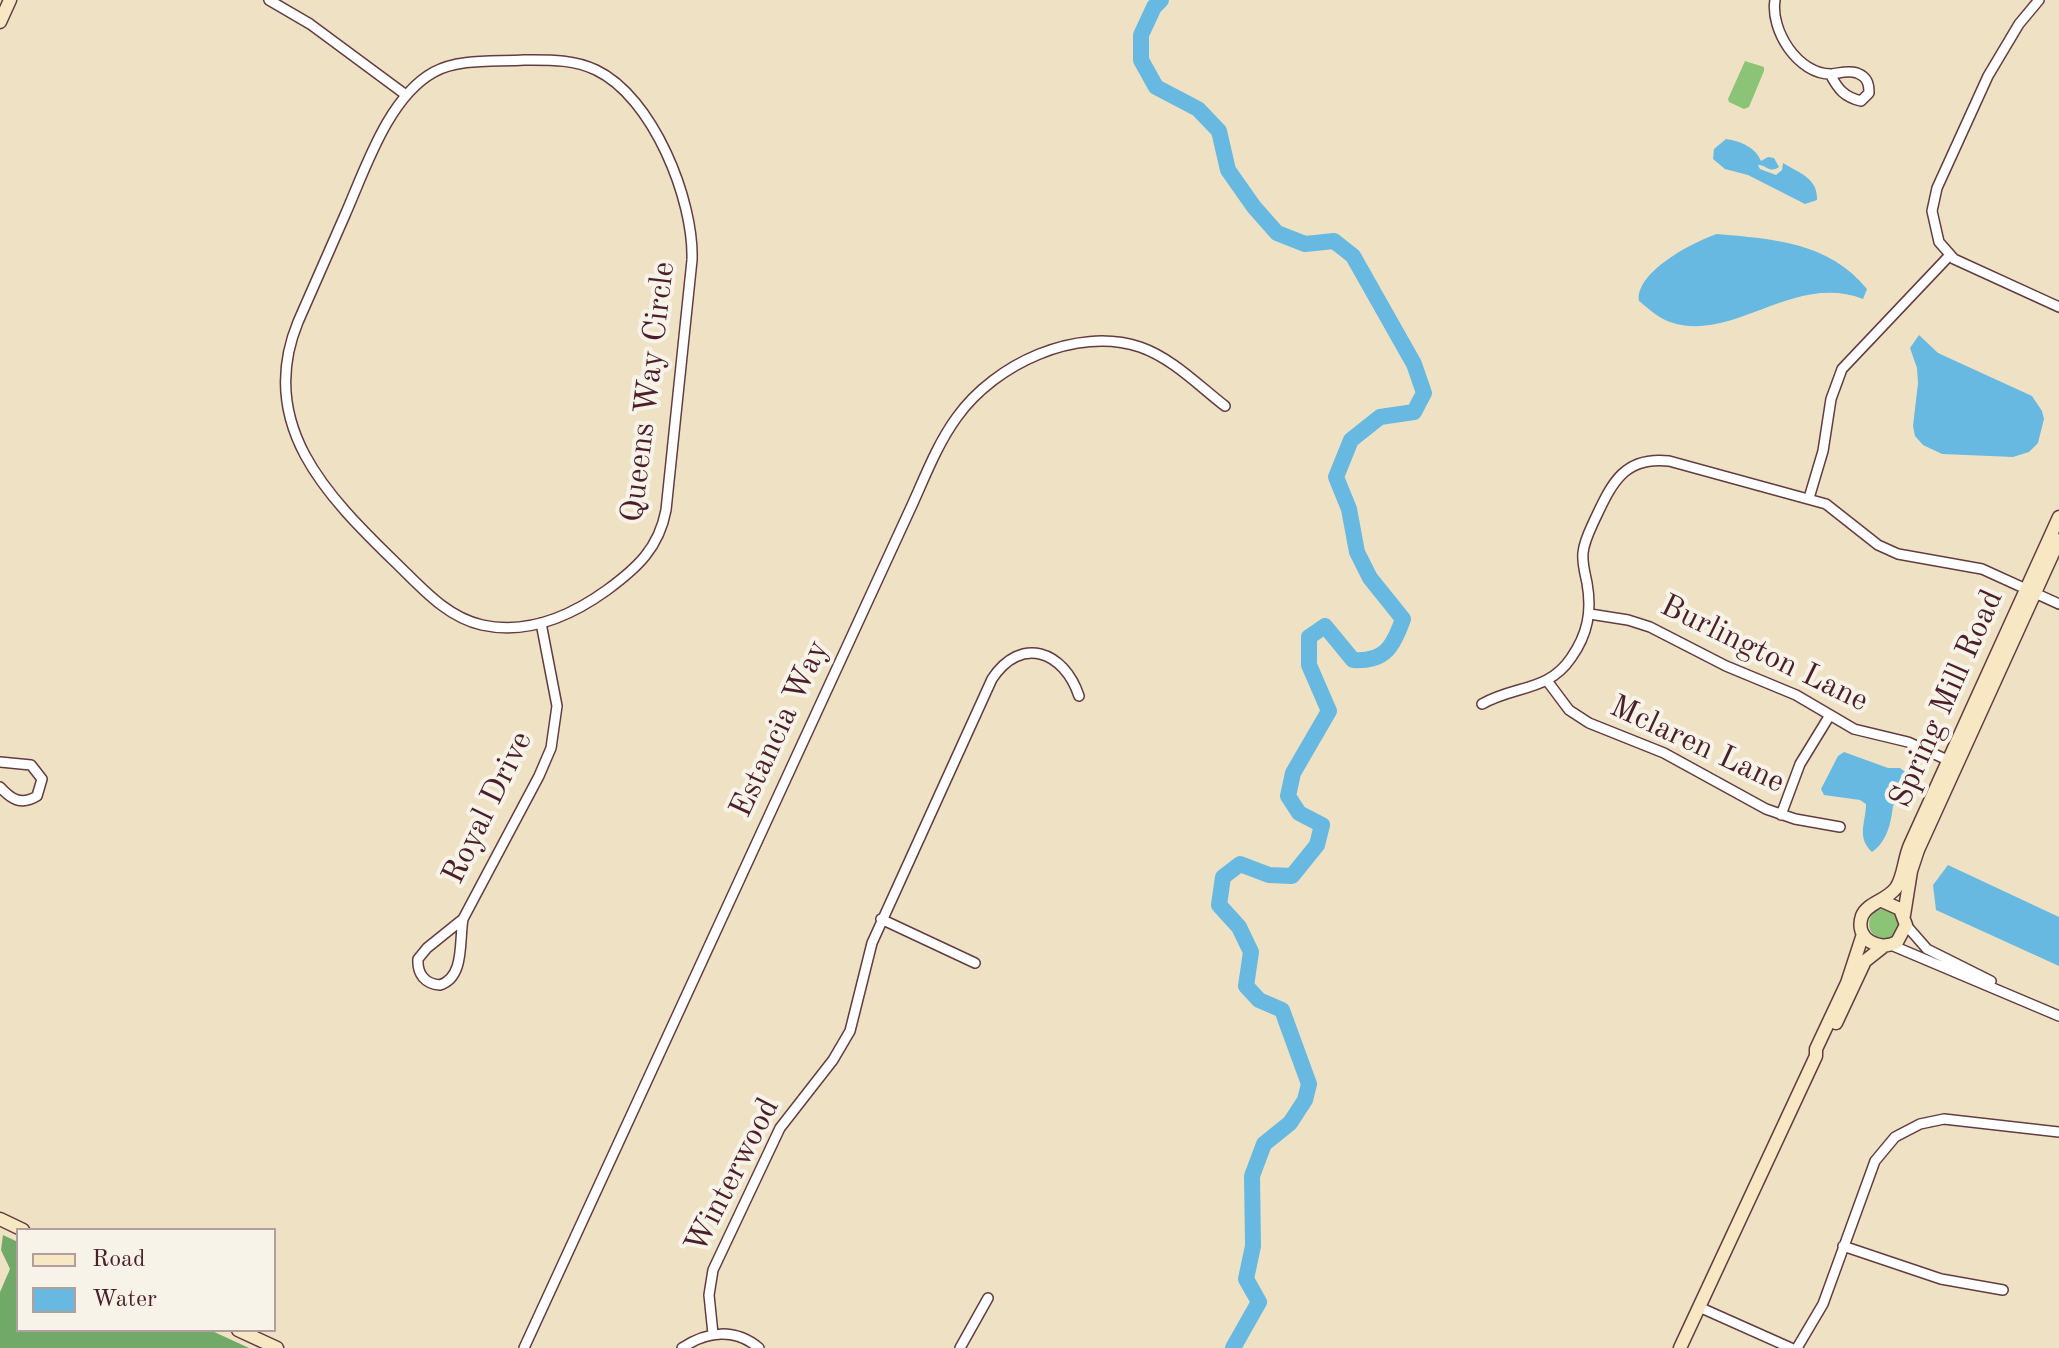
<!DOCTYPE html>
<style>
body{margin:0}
#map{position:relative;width:2059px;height:1348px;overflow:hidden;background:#efe2c4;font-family:"Old Standard TT",serif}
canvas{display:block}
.legend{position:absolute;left:16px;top:1228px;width:260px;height:104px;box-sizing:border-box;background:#f7f3e8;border:2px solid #b29e9c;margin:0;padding:10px 14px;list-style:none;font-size:24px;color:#4a1f2b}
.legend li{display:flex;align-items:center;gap:16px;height:40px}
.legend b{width:40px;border:2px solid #b29e9c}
</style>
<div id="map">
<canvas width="2059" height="1348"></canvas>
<ul class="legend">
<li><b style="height:10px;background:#f7e8c3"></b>Road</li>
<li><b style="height:22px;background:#67b9e2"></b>Water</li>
</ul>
</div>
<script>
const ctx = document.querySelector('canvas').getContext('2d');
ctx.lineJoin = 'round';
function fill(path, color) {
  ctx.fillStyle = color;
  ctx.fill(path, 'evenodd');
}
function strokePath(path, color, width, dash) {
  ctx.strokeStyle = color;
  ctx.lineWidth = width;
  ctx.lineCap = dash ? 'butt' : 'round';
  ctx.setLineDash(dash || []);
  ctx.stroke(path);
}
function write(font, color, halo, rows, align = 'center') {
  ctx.font = font + ' "Old Standard TT",serif';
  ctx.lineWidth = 8;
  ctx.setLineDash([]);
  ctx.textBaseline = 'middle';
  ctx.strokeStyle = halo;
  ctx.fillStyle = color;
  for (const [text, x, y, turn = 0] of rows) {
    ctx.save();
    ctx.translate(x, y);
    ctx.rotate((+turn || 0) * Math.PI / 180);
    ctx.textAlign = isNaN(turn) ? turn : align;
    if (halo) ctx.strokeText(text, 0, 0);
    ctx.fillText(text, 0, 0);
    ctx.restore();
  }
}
const green = new Path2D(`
 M 1745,61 L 1764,67 L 1764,71 L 1749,107 L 1744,109 L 1729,102 L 1728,99 Z
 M1869 924a15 15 0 1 1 30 0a15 15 0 1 1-30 0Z`);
const forest = new Path2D(`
 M 3,1235 L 18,1242 L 18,1330 L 210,1330 L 249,1348 L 0,1348 L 0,1292 L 10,1269 L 1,1250 Z`);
const water = new Path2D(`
 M 1726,139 C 1741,141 1756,148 1761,161 L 1768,157 L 1774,158 L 1779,167 C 1769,174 1766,164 1758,165 L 1760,169 L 1776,175 L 1782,170 L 1783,163 C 1799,173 1818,178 1817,200 L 1805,204 L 1748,175 L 1725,169 L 1713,159 L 1714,149 Z
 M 1717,234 C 1773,239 1829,242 1867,289 L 1863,299 C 1793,272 1733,344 1670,322 C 1658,318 1648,308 1639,301 C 1635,272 1693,242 1717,234 Z
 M 1919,335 L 1938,353 L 2032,396 L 2042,411 L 2044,419 L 2038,443 L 2029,452 L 2013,457 L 1942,454 L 1923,445 L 1915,436 L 1913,426 L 1918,383 L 1917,368 L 1910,348 Z
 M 1844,752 L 1888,768 L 1900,768 L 1908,774 L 1903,794 L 1893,806 C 1891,823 1887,842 1872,852 C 1856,837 1866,822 1866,804 L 1860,800 L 1824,795 L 1821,789 L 1838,756 Z
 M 1948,865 L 2059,917 L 2059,966 L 1936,910 L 1933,885 Z`);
const river = new Path2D(`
 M 1161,0 L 1154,7 L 1141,35 L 1141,60 L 1156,87 L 1198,109 L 1219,131 L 1228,170 L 1254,207 L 1277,233 L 1305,244 L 1334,241 L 1353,256 L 1414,364 L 1424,393 L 1414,412 L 1380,417 L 1351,440 L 1336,477 L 1349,509 L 1357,552 L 1370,578 L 1403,619 C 1393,647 1385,662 1353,660 L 1325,626 L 1309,637 L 1309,665 L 1329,711 L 1293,773 L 1288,796 L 1299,813 L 1322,825 L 1317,845 L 1292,876 L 1269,875 L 1240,864 L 1223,877 L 1219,905 L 1239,927 L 1251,952 L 1246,986 L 1259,1000 L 1282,1010 L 1309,1084 L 1305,1100 L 1290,1123 L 1264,1144 L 1252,1176 L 1253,1246 L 1246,1279 L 1259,1302 L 1233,1348`);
const street = new Path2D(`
 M 269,0 L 310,24 L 406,95
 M 1775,0 C 1770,30 1798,75 1832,74 C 1840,73 1848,70 1857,73 C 1867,77 1869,83 1869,93 L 1861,101 C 1844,97 1838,89 1830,74
 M 2039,0 L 2019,24 L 1988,76 L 1937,188 L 1932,211 L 1939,242 L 1954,259 L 2059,307
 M 524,60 C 549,60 573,59 596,70 C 653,97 694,200 692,260 L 666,510 C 659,548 637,568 607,590 C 571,616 528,635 482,625 C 446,617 421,587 395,562 C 327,496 256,424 298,322 C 314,286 329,251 345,215 C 365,170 388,97 434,72 C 459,58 496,62 524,60 Z
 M 1809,498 L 1823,451 L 1831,399 L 1842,369 L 1950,255
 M 1590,614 L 1628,620 L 1650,627 L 1726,666 L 1796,695 L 1854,729 L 1908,742 L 1954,763
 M 1548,682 L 1569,710 L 1589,723 L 1664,753 L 1766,809 L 1795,819 L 1840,827
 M 1482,704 C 1515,685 1548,692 1571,658 C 1588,634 1592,611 1587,583 C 1585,573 1582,563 1583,553 C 1584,541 1590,530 1595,519 C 1612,483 1624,456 1669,461 L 1826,504 L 1878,545 L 1898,554 L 1982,569 L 2059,604
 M 0,762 L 31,765 L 42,779 L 37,796 C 21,806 11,799 0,787
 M 1781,815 L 1800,764 L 1830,715
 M 463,919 L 539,776 L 551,748 L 557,706 L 541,623
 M 463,919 C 459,941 465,977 440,985 C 425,984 417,974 418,959 L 427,948 Z
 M 881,919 L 975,963
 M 1906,925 L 1927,949 L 1991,981
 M 1891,945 L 2059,1016
 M 1843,1246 L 1941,1279 L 2003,1290
 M 1699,1307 L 1791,1348
 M 713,1334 L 709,1295 L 713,1270 L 780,1128 L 833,1060 L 850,1031 L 872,943 L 992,679 C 1021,635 1064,651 1079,696
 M 524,1348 L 913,503 C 926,474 938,443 957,417 C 995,364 1076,326 1140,347 C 1172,358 1198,385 1225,406
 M 682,1348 C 707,1331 735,1328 759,1348
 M 960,1348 L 988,1298
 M 1797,1348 L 1823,1304 L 1875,1161 L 1895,1137 L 1920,1124 L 1944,1119 L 2059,1132`);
const secondary = new Path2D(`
 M 0,22 L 10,0
 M 1882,901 L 1900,909 L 1906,925 L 1897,942 C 1879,952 1854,939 1862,916 C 1867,903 1886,901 1896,888 C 1904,876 1904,858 1910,845 L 2059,517
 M 1904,915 L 1911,871 L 1918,850 L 2059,540
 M 1836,1023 L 1865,961 L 1884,946
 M 0,1219 L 23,1230
 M 238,1330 L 277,1348
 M 1680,1348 L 1816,1056 L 1816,1049 L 1847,983 L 1863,934`);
const streetNames = [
 ["Queens Way Circle",649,392,-83],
 ["Burlington Lane",1764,654,26],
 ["Spring Mill Road",1947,699,-66],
 ["Estancia Way",780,729,-65],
 ["Mclaren Lane",1697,745,25],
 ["Royal Drive",488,808,-64],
 ["Winterwood",733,1176,-63]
];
fill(green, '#8cc477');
fill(forest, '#71aa68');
fill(water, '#67b9e2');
strokePath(river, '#67b9e2', 16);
strokePath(street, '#633c42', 12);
strokePath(secondary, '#633c42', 15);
strokePath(street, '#fff', 9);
strokePath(secondary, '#f7e8c3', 12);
write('32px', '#4a1f2b', '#f7f3e8', streetNames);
</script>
